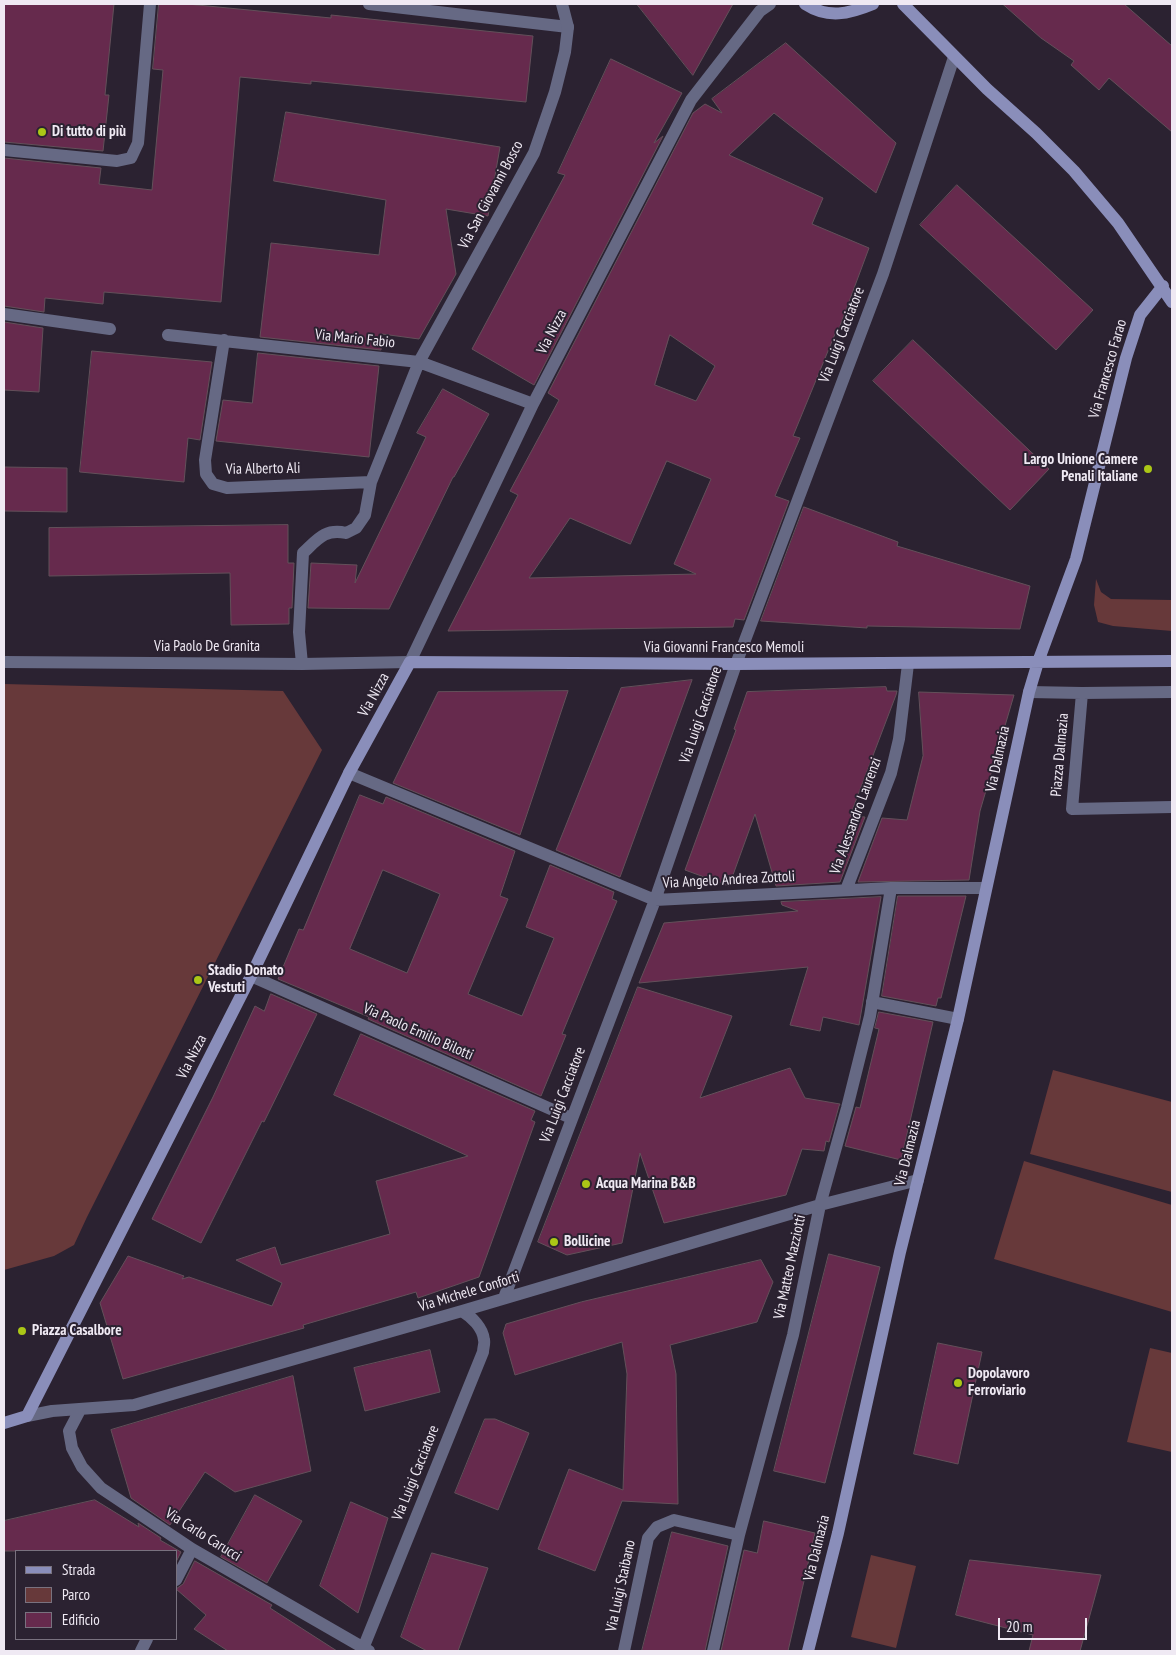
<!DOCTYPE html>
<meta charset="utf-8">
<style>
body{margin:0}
#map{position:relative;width:1176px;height:1655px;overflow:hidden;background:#2b2231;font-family:"PT Sans Narrow",sans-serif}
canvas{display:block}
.frame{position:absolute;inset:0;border:5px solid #efe9f3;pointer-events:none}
.legend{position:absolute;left:15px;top:1550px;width:162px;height:90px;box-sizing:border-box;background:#2b2231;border:1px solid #79727f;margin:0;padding:6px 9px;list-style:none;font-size:15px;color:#efe9f3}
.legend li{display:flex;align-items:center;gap:10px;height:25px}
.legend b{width:25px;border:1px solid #79727f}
.scale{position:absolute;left:998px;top:1618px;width:89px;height:22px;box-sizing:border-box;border:2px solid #efe9f3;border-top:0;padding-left:6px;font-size:15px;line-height:18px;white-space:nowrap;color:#efe9f3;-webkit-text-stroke:4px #2b2231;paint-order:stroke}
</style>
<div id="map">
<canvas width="1176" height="1655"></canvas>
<div class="frame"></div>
<ul class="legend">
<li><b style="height:6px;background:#8a8eba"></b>Strada</li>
<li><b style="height:14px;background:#67393a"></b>Parco</li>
<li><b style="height:14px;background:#662a4d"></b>Edificio</li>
</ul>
<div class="scale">20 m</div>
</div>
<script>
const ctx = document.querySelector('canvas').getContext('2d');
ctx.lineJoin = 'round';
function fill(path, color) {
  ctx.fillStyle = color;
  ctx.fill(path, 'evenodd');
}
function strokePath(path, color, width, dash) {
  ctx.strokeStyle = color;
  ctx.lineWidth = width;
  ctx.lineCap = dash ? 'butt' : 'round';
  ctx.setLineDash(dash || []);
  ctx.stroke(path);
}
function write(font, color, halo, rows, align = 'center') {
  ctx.font = font + ' "PT Sans Narrow",sans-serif';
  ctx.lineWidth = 4;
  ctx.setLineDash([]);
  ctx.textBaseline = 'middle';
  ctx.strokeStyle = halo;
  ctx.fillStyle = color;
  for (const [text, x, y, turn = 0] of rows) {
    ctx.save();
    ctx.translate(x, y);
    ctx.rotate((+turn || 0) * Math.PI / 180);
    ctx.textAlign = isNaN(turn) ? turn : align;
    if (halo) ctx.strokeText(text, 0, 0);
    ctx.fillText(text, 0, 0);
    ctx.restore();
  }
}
const green = new Path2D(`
 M 1096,579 L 1101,592 L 1111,599 L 1172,600 L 1172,631 L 1113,626 L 1098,622 L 1094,605 Z
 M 4,684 L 283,691 L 322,750 L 87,1217 L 74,1245 L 54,1256 L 4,1270 Z
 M 1053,1070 L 1172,1102 L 1172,1192 L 1030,1154 Z
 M 1024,1161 L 1172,1205 L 1172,1312 L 994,1259 Z
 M 1150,1348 L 1172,1353 L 1172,1452 L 1127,1442 Z
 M 871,1555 L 916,1566 L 896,1648 L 851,1637 Z`);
const building = new Path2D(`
 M 4,4 L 114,4 L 105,95 L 109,95 L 103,151 L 4,142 Z
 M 159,4 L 187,4 L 331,18 L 331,15 L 533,36 L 526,102 L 311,81 L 311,84 L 240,77 L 221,302 L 104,292 L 103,304 L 45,298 L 44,312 L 4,306 L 4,158 L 101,168 L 99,184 L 152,190 L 163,70 L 153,69 Z
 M 637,4 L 733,4 L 693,75 Z
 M 1003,4 L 1124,4 L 1172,46 L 1172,132 L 1109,78 L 1099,90 L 1071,65 L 1074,61 L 1041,38 Z
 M 786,43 L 896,143 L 876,193 L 774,113 L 729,155 L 823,198 L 812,224 L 869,248 L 837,334 L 835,334 L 793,436 L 800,438 L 775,496 L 789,501 L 744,620 L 735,619 L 733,627 L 448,631 L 518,495 L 510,491 L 559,400 L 548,393 L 693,113 L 705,104 L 722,113 L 712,99 ZM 670,335 L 715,366 L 696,401 L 655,385 ZM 667,461 L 711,479 L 674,564 L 696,574 L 529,578 L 570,518 L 630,544 Z
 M 611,59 L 682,93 L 654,143 L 663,136 L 534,385 L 472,349 L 565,175 L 558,173 Z
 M 286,112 L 500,147 L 488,216 L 446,209 L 456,274 L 419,339 L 382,334 L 381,350 L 260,337 L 271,243 L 379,255 L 386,200 L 274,181 Z
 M 957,185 L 1093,310 L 1056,350 L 920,225 Z
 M 4,322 L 43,328 L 39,392 L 4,390 Z
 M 913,340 L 1049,469 L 1010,510 L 873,381 Z
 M 92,351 L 212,362 L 200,440 L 188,438 L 184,482 L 80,472 Z
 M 258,353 L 379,366 L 369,457 L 216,441 L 223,400 L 252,403 Z
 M 443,389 L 489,414 L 454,477 L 453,477 L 389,609 L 308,608 L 311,563 L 357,565 L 355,583 L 426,437 L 417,433 Z
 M 4,467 L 67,468 L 67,512 L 4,511 Z
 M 804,507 L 898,542 L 897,546 L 1030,586 L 1020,629 L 867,626 L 867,628 L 761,621 Z
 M 288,525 L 288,563 L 294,563 L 292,608 L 289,608 L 289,624 L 231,625 L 230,573 L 49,576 L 49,528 Z
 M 692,680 L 620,877 L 556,850 L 621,688 Z
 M 886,687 L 887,691 L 897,691 L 896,695 L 850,816 L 865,817 L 840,882 L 776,886 L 755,814 L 729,886 L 685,870 L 736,730 L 734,729 L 747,692 Z
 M 568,691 L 520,835 L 393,783 L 438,692 Z
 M 919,692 L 1014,695 L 980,811 L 969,880 L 858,882 L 882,818 L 907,820 L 923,756 Z
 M 360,795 L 383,804 L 386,797 L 515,851 L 500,896 L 508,899 L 468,994 L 522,1016 L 554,938 L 526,927 L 550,865 L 614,892 L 612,899 L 617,901 L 562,1034 L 566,1035 L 541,1096 L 368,1019 L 369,1017 L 278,979 L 299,929 L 303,930 ZM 383,870 L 440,894 L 407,973 L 350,949 Z
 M 898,896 L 966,896 L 941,998 L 938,998 L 936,1006 L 882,996 Z
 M 881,897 L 859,1025 L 823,1017 L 820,1031 L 790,1025 L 808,967 L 639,983 L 664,923 L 798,911 L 782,905 L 781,902 Z
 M 638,987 L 732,1016 L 700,1098 L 790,1068 L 805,1098 L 840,1104 L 839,1106 L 829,1142 L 826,1141 L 824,1151 L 802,1149 L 786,1195 L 664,1223 L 640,1153 L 622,1243 L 567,1255 L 538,1242 Z
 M 271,994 L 317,1014 L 264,1122 L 262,1121 L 201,1243 L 152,1219 L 213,1097 L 255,1006 L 264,1011 Z
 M 879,1012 L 933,1022 L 901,1160 L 845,1146 L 856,1107 L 860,1108 L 879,1029 L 875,1028 Z
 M 361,1034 L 535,1111 L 531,1120 L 535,1122 L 479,1277 L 418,1298 L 416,1292 L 303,1325 L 304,1328 L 123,1379 L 100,1303 L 128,1256 L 184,1276 L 182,1279 L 189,1277 L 272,1306 L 282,1283 L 236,1260 L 275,1247 L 281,1265 L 390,1234 L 376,1181 L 468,1156 L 334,1095 Z
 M 829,1254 L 880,1267 L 825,1483 L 774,1471 Z
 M 761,1260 L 773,1282 L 757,1322 L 670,1345 L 676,1374 L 678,1504 L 622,1501 L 595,1571 L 538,1549 L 569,1469 L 623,1490 L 627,1374 L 622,1342 L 515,1375 L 503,1333 L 506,1324 L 581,1302 Z
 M 938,1343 L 982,1352 L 958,1464 L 914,1454 Z
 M 430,1350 L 440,1392 L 365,1411 L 354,1368 Z
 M 293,1376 L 311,1471 L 235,1492 L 205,1472 L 170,1525 L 131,1498 L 111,1430 Z
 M 485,1419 L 495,1419 L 529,1433 L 498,1510 L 455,1493 Z
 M 255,1495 L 302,1521 L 267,1583 L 221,1557 Z
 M 95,1500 L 139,1527 L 138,1523 L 161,1538 L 160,1540 L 181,1552 L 176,1562 L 176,1551 L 4,1551 L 4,1521 Z
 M 351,1502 L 388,1518 L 358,1613 L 320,1586 Z
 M 764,1521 L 815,1533 L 788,1651 L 721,1651 L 744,1550 L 757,1553 Z
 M 672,1532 L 728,1546 L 705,1651 L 642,1651 Z
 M 432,1553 L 488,1568 L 458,1651 L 427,1651 L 401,1637 Z
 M 970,1560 L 1101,1575 L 1080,1651 L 1029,1651 L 1033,1635 L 956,1615 Z
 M 195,1561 L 272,1605 L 270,1608 L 337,1651 L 228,1651 L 194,1629 L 206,1615 L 176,1589 L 183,1584 Z`);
const pedestrian = new Path2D(`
 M 369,4 L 568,27
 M 1029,692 L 1082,693
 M 1172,692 L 1082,693 L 1072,809 L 1172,807
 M 872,1002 L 958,1019`);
const minor = new Path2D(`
 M 4,150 L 117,161 L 131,158 L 138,143 L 150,4
 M 4,314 L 110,329
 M 168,335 L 419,362 L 533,404
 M 224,340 L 205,460 L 206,474 L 213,484 L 227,488 L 371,482
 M 410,662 L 533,404 L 691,100 L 760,11 L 770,4
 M 302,664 L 299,632 L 303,553 C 317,540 325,528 346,533 L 356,528 L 365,515 L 371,482 L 419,362 L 534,153 L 555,92 L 565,52 L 568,27 L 562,4
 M 349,773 L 655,900 L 891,888 L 986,888
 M 846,890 L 891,773 L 899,739 L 908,664
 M 251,976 L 571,1118
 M 504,1298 L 655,900 L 736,664 L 883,274 L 954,57
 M 80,1410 L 69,1431 L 72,1448 L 82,1467 L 101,1488 L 192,1549 L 369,1651
 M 27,1416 L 52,1411 L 134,1405 L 462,1311 L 820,1205 L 918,1180
 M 176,1580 L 192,1549
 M 141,1651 L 147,1639
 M 362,1651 L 483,1352 C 483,1348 485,1343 484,1340 C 483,1328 472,1317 462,1311
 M 624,1651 L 648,1538 L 657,1527 L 674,1520 L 739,1535
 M 713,1651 L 739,1535 L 793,1335 L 820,1205 L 847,1108 L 870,1016 L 891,888`);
const tertiary = new Path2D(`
 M 4,662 L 302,664 L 410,662`);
const secondary = new Path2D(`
 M 805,4 C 828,19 849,14 873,4
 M 903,4 L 987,89 L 1036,133 L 1074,171 L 1118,223 L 1172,302
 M 4,1423 L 27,1416 L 251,976 L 349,773 L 410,662 L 736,664 L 1172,661
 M 808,1651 L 838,1533 L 900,1252 L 958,1019 L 1029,692 L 1038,662 L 1076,559 L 1126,358 L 1140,315 L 1163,286`);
const markers = [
 [42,132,5,"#abc716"],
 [1148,469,5,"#abc716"],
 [198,980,5,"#abc716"],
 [586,1184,5,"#abc716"],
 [554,1242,5,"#abc716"],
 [22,1331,5,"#abc716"],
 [958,1383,5,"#abc716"]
];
const poiNames = [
 ["Di tutto di più",52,132],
 ["Largo Unione Camere",1138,460,"right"],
 ["Penali Italiane",1138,477,"right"],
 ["Stadio Donato",208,971],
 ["Vestuti",208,988],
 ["Acqua Marina B&B",596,1184],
 ["Bollicine",564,1242],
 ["Piazza Casalbore",32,1331],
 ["Dopolavoro",968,1374],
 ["Ferroviario",968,1391]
];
const streetNames = [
 ["Via San Giovanni Bosco",491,195,-62],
 ["Via Nizza",552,332,-63],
 ["Via Luigi Cacciatore",842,335,-69],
 ["Via Mario Fabio",355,339,6],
 ["Via Francesco Farao",1108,369,-74],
 ["Via Alberto Ali",263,469,-1],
 ["Via Paolo De Granita",207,647],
 ["Via Giovanni Francesco Memoli",724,648],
 ["Via Nizza",374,695,-61],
 ["Via Luigi Cacciatore",701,715,-71],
 ["Piazza Dalmazia",1060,755,-85],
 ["Via Dalmazia",998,759,-78],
 ["Via Alessandro Laurenzi",856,816,-70],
 ["Via Angelo Andrea Zottoli",729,880,-3],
 ["Via Paolo Emilio Bilotti",418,1032,24],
 ["Via Nizza",192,1057,-63],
 ["Via Luigi Cacciatore",563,1095,-69],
 ["Via Dalmazia",908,1153,-76],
 ["Via Matteo Mazziotti",790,1267,-78],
 ["Via Michele Conforti",469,1292,-17],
 ["Via Luigi Cacciatore",416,1473,-68],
 ["Via Carlo Carucci",203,1535,32],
 ["Via Dalmazia",817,1548,-76],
 ["Via Luigi Staibano",621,1586,-78]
];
fill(green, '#67393a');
fill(building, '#662a4d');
strokePath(building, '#63505a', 1);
strokePath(pedestrian, '#666984', 12);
strokePath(minor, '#666984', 12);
strokePath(tertiary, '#666984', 12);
strokePath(secondary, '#8a8eba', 12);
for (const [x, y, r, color] of markers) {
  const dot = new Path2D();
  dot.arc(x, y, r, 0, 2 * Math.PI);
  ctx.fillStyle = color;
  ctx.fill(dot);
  strokePath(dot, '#2b2231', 2);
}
write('bold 15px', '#efe9f3', '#2b2231', poiNames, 'left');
write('15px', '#efe9f3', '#2b2231', streetNames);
</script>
